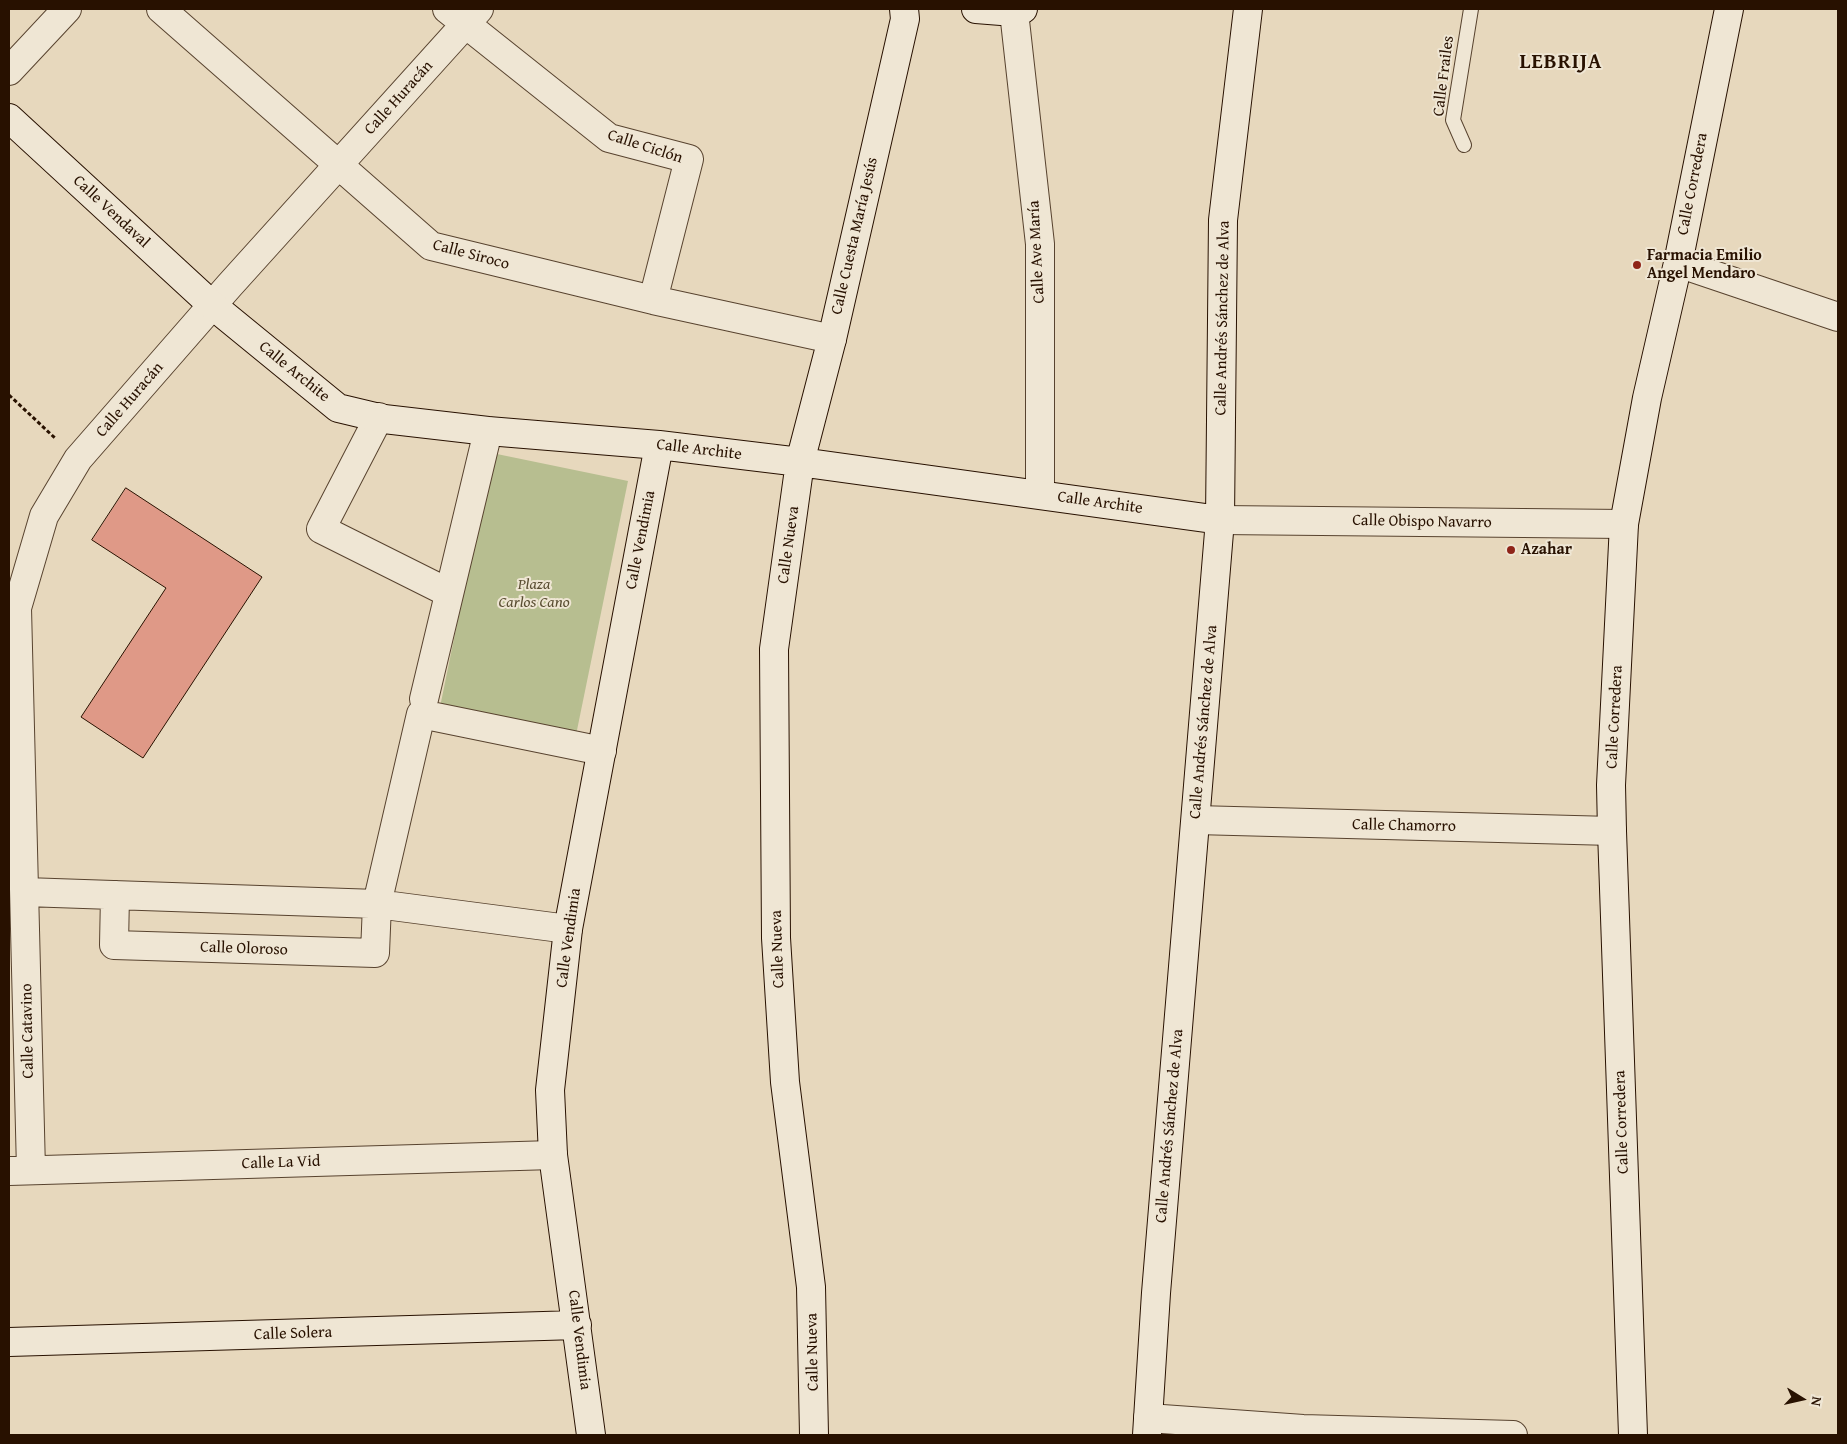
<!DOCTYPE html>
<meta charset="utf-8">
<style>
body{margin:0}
#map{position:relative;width:1847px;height:1444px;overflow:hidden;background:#e7d8bd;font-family:"Gentium Book Plus",serif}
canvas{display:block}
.frame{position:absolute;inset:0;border:10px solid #281100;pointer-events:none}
.north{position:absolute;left:1777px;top:1374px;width:50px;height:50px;-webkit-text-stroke:4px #efe6d4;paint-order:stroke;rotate:100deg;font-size:14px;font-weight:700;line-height:20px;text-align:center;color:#281100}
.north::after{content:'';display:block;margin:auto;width:18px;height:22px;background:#281100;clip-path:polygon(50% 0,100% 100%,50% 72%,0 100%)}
</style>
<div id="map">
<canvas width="1847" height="1444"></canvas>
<div class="frame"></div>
<div class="north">N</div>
</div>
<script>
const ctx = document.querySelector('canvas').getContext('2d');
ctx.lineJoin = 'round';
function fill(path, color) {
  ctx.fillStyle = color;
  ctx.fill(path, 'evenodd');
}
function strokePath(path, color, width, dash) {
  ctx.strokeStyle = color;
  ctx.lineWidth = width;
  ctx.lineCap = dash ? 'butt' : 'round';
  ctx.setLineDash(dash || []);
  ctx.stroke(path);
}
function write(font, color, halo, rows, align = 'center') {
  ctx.font = font + ' "Gentium Book Plus",serif';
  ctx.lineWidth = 4;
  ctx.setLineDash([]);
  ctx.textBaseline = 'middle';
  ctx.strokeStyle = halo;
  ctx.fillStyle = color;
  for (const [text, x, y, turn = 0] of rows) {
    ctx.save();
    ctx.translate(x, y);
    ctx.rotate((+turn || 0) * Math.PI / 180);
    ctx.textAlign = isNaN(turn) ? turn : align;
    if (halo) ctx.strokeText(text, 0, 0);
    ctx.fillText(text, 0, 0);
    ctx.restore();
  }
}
const green = new Path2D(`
 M 492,453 L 628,481 L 576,735 L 440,707 Z`);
const building = new Path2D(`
 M 126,488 L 262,577 L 143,758 L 81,717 L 166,588 L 92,540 Z`);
const path = new Path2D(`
 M 9,395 L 56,439`);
const lane = new Path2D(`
 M 1464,145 L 1453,120 L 1471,9`);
const street = new Path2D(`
 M 161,9 L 431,246 L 653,300 L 832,339
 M 447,9 L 609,138 L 689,159 L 653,300
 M 1014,12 L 1040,244 L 1040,494
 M 9,71 L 67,9
 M 1678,263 L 1838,317
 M 379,417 L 321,529 L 449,593
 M 1220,520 L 1624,524
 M 424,699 L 488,431
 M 1196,820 L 1612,831
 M 25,892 L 377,904 L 568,929
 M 115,895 L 114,945 L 375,953 L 377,904 L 421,714 L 602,751
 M 31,1170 L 17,608 L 44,516 L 78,459 L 229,286 L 479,9
 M 9,1171 L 553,1155
 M 1148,1418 L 1303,1429 L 1513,1435`);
const secondary = new Path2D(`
 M 976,9 L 1014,12 L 1023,9
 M 9,118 L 212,305 L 338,408 L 384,419 L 488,431 L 659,445 L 800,462 L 1220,520
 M 9,1342 L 577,1325
 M 591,1435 L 553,1155 L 550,1090 L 568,929 L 659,445
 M 814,1435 L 811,1287 L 785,1082 L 776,938 L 774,649 L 800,462 L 832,339 L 905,19 L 904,9
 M 1147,1435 L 1156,1293 L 1220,520 L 1223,220 L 1248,9
 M 1633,1435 L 1612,831 L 1611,785 L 1624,524 L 1647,398 L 1678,263 L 1729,9`);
const markers = [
 [1637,265,5,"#8f2418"],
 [1511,550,5,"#8f2418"]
];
const streetNames = [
 ["Calle Frailes",1444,76,-83],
 ["Calle Huracán",399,98,-48],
 ["Calle Ciclón",645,147,18],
 ["Calle Corredera",1693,184,-79],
 ["Calle Vendaval",111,212,43],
 ["Calle Cuesta María Jesús",855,236,-77],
 ["Calle Ave María",1037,252,-93],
 ["Calle Siroco",471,255,15],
 ["Calle Andrés Sánchez de Alva",1223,318,-89],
 ["Calle Archite",294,372,39],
 ["Calle Huracán",130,400,-49],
 ["Calle Archite",699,450,7],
 ["Calle Archite",1100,503,8],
 ["Calle Obispo Navarro",1422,522,1],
 ["Calle Vendimia",641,540,-79],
 ["Calle Nueva",789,545,-82],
 ["Calle Corredera",1615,717,-87],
 ["Calle Andrés Sánchez de Alva",1204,722,-85],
 ["Calle Chamorro",1404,826,1],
 ["Calle Vendimia",569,938,-82],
 ["Calle Oloroso",244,949,2],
 ["Calle Nueva",778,949,-92],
 ["Calle Catavino",28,1031,-91],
 ["Calle Corredera",1622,1122,-92],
 ["Calle Andrés Sánchez de Alva",1170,1126,-85],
 ["Calle La Vid",281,1163,-2],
 ["Calle Solera",293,1334,-2],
 ["Calle Vendimia",579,1340,83],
 ["Calle Nueva",813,1352,-91]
];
const poiNames = [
 ["Farmacia Emilio",1647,256],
 ["Angel Mendaro",1647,274],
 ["Azahar",1521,550]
];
const parkNames = [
 ["Plaza",534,585],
 ["Carlos Cano",534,603]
];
const districtNames = [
 ["LEBRIJA",1561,63]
];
fill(green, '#b7be90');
fill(building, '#df9987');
strokePath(building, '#281100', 1);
strokePath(lane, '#58432f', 16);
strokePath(street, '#58432f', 30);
strokePath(secondary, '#281100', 30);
strokePath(path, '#281100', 3, [4, 2.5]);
strokePath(lane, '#efe6d4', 14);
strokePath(street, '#efe6d4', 28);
strokePath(secondary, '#efe6d4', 28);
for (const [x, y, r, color] of markers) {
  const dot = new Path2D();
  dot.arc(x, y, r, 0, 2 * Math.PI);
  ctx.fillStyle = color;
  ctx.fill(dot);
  strokePath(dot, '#efe6d4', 2);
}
write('16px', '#281100', '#efe6d4', streetNames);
write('bold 16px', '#281100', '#efe6d4', poiNames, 'left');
write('italic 16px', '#5a4e32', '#efe6d4', parkNames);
ctx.letterSpacing = '1px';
write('bold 21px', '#281100', '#efe6d4', districtNames);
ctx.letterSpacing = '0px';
</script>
